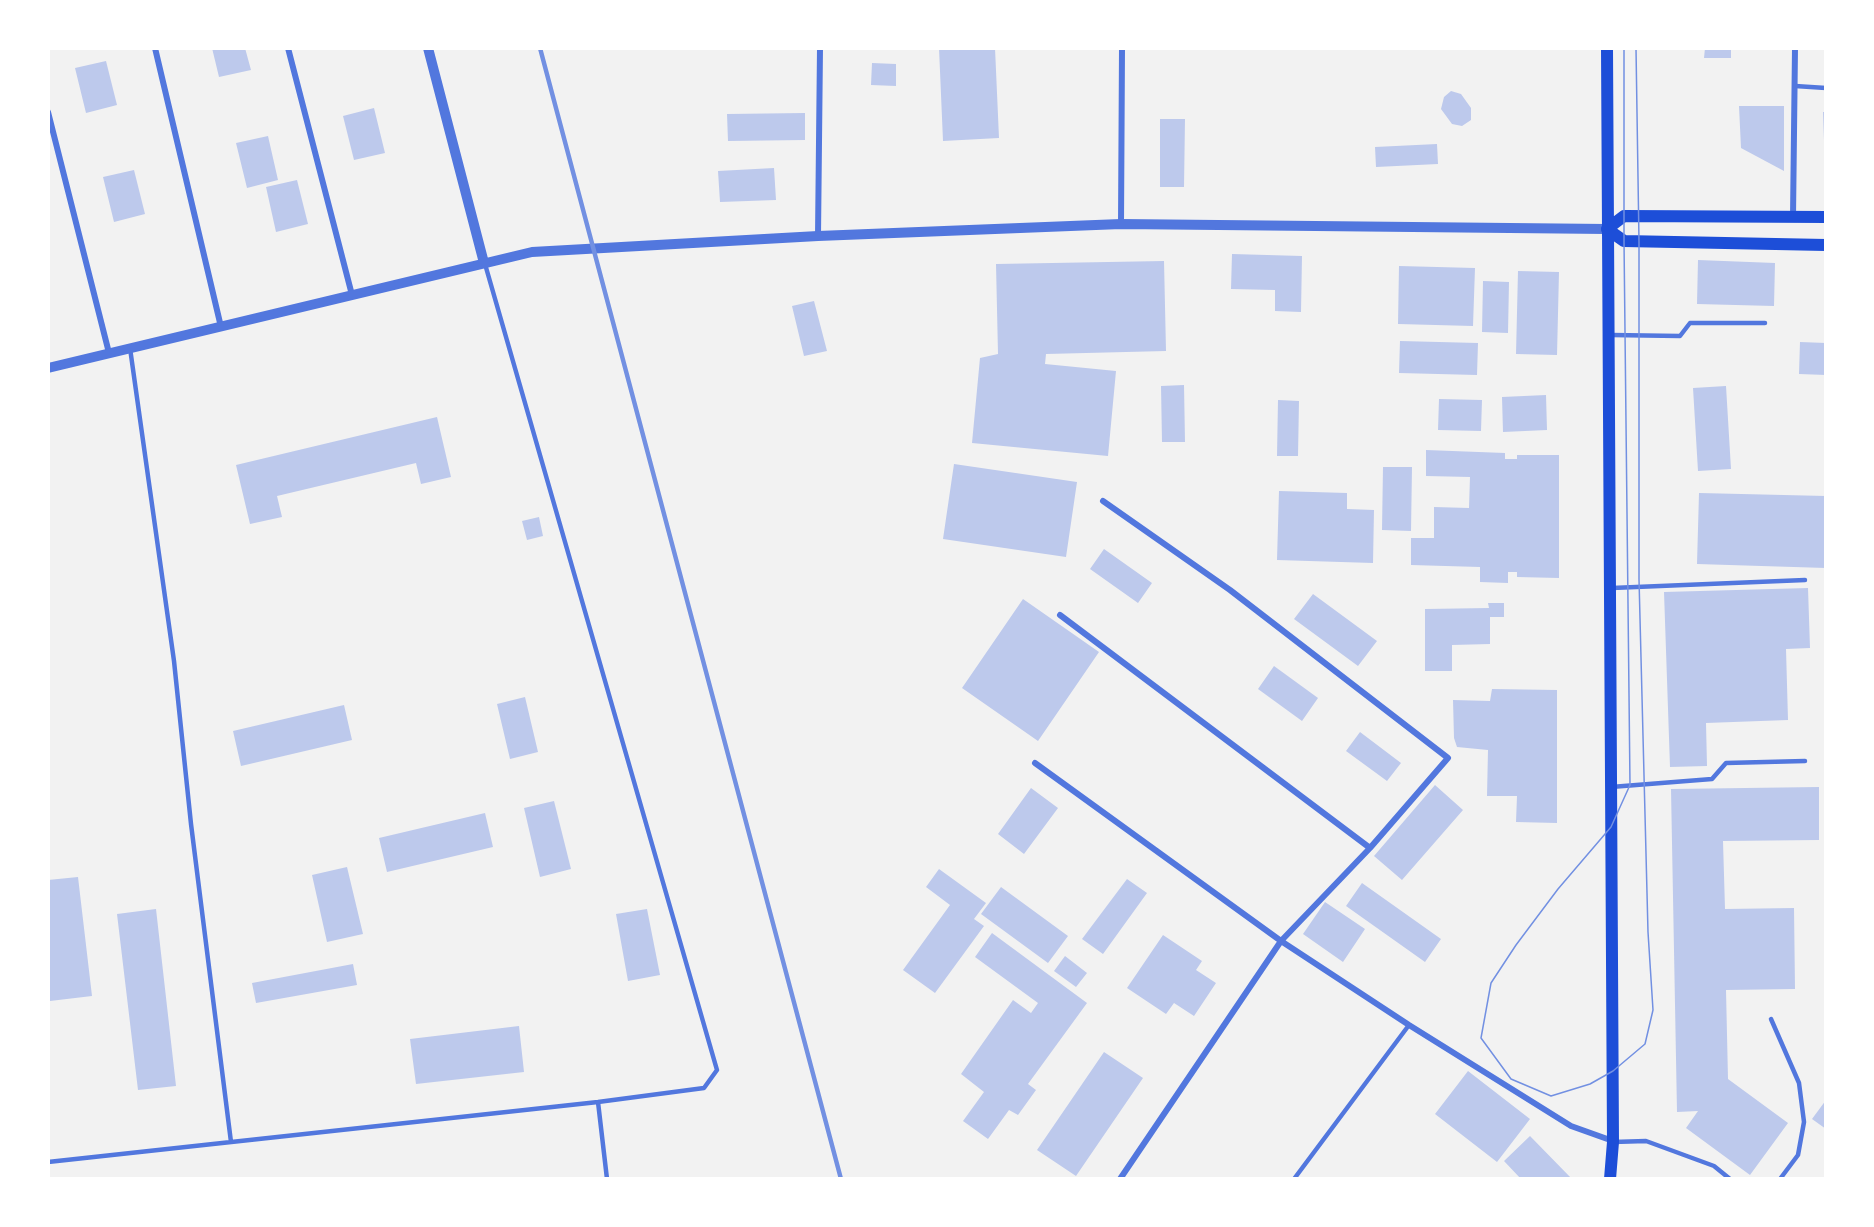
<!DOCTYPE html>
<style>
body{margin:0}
#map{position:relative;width:1874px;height:1227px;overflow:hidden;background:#f2f2f2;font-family:"Sofia Sans Condensed",sans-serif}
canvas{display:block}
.frame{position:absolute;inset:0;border:50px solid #fff;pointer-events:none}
</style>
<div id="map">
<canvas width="1874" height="1227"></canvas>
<div class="frame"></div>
</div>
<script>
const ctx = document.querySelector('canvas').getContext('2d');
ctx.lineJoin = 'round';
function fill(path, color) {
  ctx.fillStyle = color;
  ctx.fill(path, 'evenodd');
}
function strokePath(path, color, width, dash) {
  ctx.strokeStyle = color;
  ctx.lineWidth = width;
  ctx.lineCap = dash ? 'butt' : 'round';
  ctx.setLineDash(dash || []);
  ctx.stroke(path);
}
const building = new Path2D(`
 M 212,48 L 245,48 L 251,70 L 219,77 Z
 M 939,48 L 995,48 L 999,138 L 943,141 Z
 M 1705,48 L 1731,48 L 1731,58 L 1704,58 Z
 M 106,61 L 117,105 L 86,113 L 75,68 Z
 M 872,63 L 896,64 L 896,86 L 871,85 Z
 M 1451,91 L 1461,94 L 1471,108 L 1471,120 L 1462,126 L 1452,124 L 1441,109 L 1444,97 Z
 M 1739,106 L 1784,106 L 1784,171 L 1741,148 Z
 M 374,108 L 385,153 L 354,160 L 343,116 Z
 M 1823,112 L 1826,112 L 1826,140 L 1824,140 Z
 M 805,113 L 805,140 L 728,141 L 727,114 Z
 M 1160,119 L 1185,119 L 1184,187 L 1160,187 Z
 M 268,136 L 278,180 L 247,188 L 236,143 Z
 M 1437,144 L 1438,164 L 1376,167 L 1375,147 Z
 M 774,168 L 776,200 L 720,202 L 718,171 Z
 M 134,170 L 145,214 L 114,222 L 103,177 Z
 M 297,180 L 308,224 L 276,232 L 266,187 Z
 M 1232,254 L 1302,256 L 1301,312 L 1275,311 L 1275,290 L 1231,289 Z
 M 1698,260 L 1775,263 L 1774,306 L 1697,304 Z
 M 1164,261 L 1166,351 L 1046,354 L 1045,364 L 1116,371 L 1108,456 L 972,443 L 980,358 L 998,354 L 996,264 Z
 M 1399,266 L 1475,268 L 1473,326 L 1398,324 Z
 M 1518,271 L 1559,272 L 1557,355 L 1516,354 Z
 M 1483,281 L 1509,282 L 1508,333 L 1482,332 Z
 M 814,301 L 827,351 L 804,356 L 792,306 Z
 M 1400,341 L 1478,343 L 1477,375 L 1399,373 Z
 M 1800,342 L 1826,343 L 1826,375 L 1799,374 Z
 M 1184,385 L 1185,442 L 1162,442 L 1161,386 Z
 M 1726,386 L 1731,469 L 1698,471 L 1693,388 Z
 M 1546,395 L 1547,430 L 1503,432 L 1502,397 Z
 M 1439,399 L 1482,400 L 1481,431 L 1438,430 Z
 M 1278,400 L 1299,401 L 1298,456 L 1277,456 Z
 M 437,417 L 451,477 L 421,484 L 416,463 L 277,496 L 282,517 L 250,524 L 236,465 Z
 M 1426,450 L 1505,453 L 1505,459 L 1517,459 L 1517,455 L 1559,455 L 1559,578 L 1517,577 L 1517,572 L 1508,572 L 1508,583 L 1480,582 L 1480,567 L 1411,565 L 1411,538 L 1434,538 L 1434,507 L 1469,508 L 1470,477 L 1426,476 Z
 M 954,464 L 1077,482 L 1066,557 L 943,539 Z
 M 1383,467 L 1412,467 L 1411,531 L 1382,530 Z
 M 1279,491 L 1347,493 L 1347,509 L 1374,510 L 1373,563 L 1277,560 Z
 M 1699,493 L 1826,496 L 1826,568 L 1697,564 Z
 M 539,517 L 543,536 L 527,540 L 522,521 Z
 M 1104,549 L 1152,583 L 1138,603 L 1090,569 Z
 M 1808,588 L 1810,648 L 1786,649 L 1788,720 L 1706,723 L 1707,766 L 1670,767 L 1664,592 Z
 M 1313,594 L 1377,641 L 1358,666 L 1294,619 Z
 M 1023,599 L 1099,652 L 1038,741 L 962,688 Z
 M 1488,603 L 1504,603 L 1504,617 L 1490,617 L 1490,644 L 1452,645 L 1452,671 L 1425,671 L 1425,609 L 1489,608 Z
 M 1274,666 L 1318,698 L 1302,721 L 1258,689 Z
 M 1492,689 L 1557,690 L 1557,823 L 1516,822 L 1517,796 L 1487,796 L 1488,750 L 1457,747 L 1454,738 L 1453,700 L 1490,701 Z
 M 525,697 L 538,752 L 510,759 L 497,704 Z
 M 344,705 L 352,740 L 241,766 L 233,731 Z
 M 1360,732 L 1401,763 L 1387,781 L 1346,751 Z
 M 1435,785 L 1463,810 L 1402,880 L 1374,856 Z
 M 1819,787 L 1819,840 L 1723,841 L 1725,909 L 1794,908 L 1795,989 L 1726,990 L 1728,1079 L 1788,1123 L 1750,1175 L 1686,1128 L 1698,1111 L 1677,1112 L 1671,789 Z
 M 1031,788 L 1058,808 L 1024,854 L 998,834 Z
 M 554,801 L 571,869 L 540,877 L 524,808 Z
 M 485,813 L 493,847 L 387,872 L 379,838 Z
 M 347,867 L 363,934 L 327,942 L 312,875 Z
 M 939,869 L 986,903 L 974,919 L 984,926 L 935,993 L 903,970 L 950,905 L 926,887 Z
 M 78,877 L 92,996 L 50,1001 L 48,986 L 48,880 Z
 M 1127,879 L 1147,893 L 1103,954 L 1082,939 Z
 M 1362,883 L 1441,939 L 1425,962 L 1346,906 Z
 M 1001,887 L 1068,936 L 1048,963 L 981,914 Z
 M 1325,902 L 1365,929 L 1343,962 L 1303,934 Z
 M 156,909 L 176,1086 L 138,1090 L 117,914 Z
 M 647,909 L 660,975 L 628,981 L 616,914 Z
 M 992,933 L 1087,1003 L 1028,1084 L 1036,1090 L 1018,1115 L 1009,1110 L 988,1139 L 963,1121 L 984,1092 L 961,1074 L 1013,1000 L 1031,1013 L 1038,1003 L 975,957 Z
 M 1163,935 L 1202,961 L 1196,970 L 1216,983 L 1194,1016 L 1174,1003 L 1166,1014 L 1127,988 Z
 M 1065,956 L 1087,973 L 1076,987 L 1054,971 Z
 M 353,964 L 357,985 L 256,1003 L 252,983 Z
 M 519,1026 L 524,1072 L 416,1084 L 410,1039 Z
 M 1104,1052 L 1143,1078 L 1076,1176 L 1037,1150 Z
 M 1468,1071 L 1530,1119 L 1497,1162 L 1435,1114 Z
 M 1826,1100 L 1826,1129 L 1812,1119 Z
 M 1530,1136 L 1572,1179 L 1521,1179 L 1504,1161 Z`);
const service = new Path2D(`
 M 1795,86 L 1826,88
 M 1611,335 L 1680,336 L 1690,323 L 1765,323
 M 130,348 L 174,661 L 191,824 L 231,1142
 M 1612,588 L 1805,580
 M 1611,787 L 1712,779 L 1726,763 L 1805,761
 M 1771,1019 L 1799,1083 L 1804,1122 L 1798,1155 L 1780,1179
 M 598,1102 L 607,1179
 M 1613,1142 L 1646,1141 L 1714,1166 L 1730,1179
 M 48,1162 L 598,1102 L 704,1088 L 717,1070 L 485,264
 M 1294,1179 L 1409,1025`);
const minor = new Path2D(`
 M 155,48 L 221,327
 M 288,48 L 352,295
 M 48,112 L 109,353
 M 1793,217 L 1795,48
 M 1121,224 L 1122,48
 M 818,236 L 820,48
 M 1060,615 L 1370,848
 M 1035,763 L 1281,941 L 1370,848 L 1448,758 L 1230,590 L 1103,501
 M 1120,1179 L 1281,941 L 1409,1025 L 1571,1126 L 1613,1141`);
const tertiary = new Path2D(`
 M 428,48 L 484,263
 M 48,368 L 532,252 L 818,236 L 1121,224 L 1607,229`);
const secondary = new Path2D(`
 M 1607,48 L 1613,1142 L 1610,1179
 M 1607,229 L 1624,216 L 1826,217
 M 1607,229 L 1624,241 L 1826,245`);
const tram = new Path2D(`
 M 1624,48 L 1624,241 L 1630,785 L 1611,827 L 1558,889 L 1516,945 L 1491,983 L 1481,1038 L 1511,1079 L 1551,1096 L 1590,1084 L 1613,1071 L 1645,1044 L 1653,1010 L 1648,932 L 1639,579 L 1639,242 L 1636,48`);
const rail = new Path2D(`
 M 540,48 L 841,1179`);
fill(building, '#bdc9ec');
strokePath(service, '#5277de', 4.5);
strokePath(minor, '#5277de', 6);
strokePath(tertiary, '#5277de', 10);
strokePath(secondary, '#1d4ed8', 12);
strokePath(tram, '#7290e2', 1.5);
strokePath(rail, '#7290e2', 4.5);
</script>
